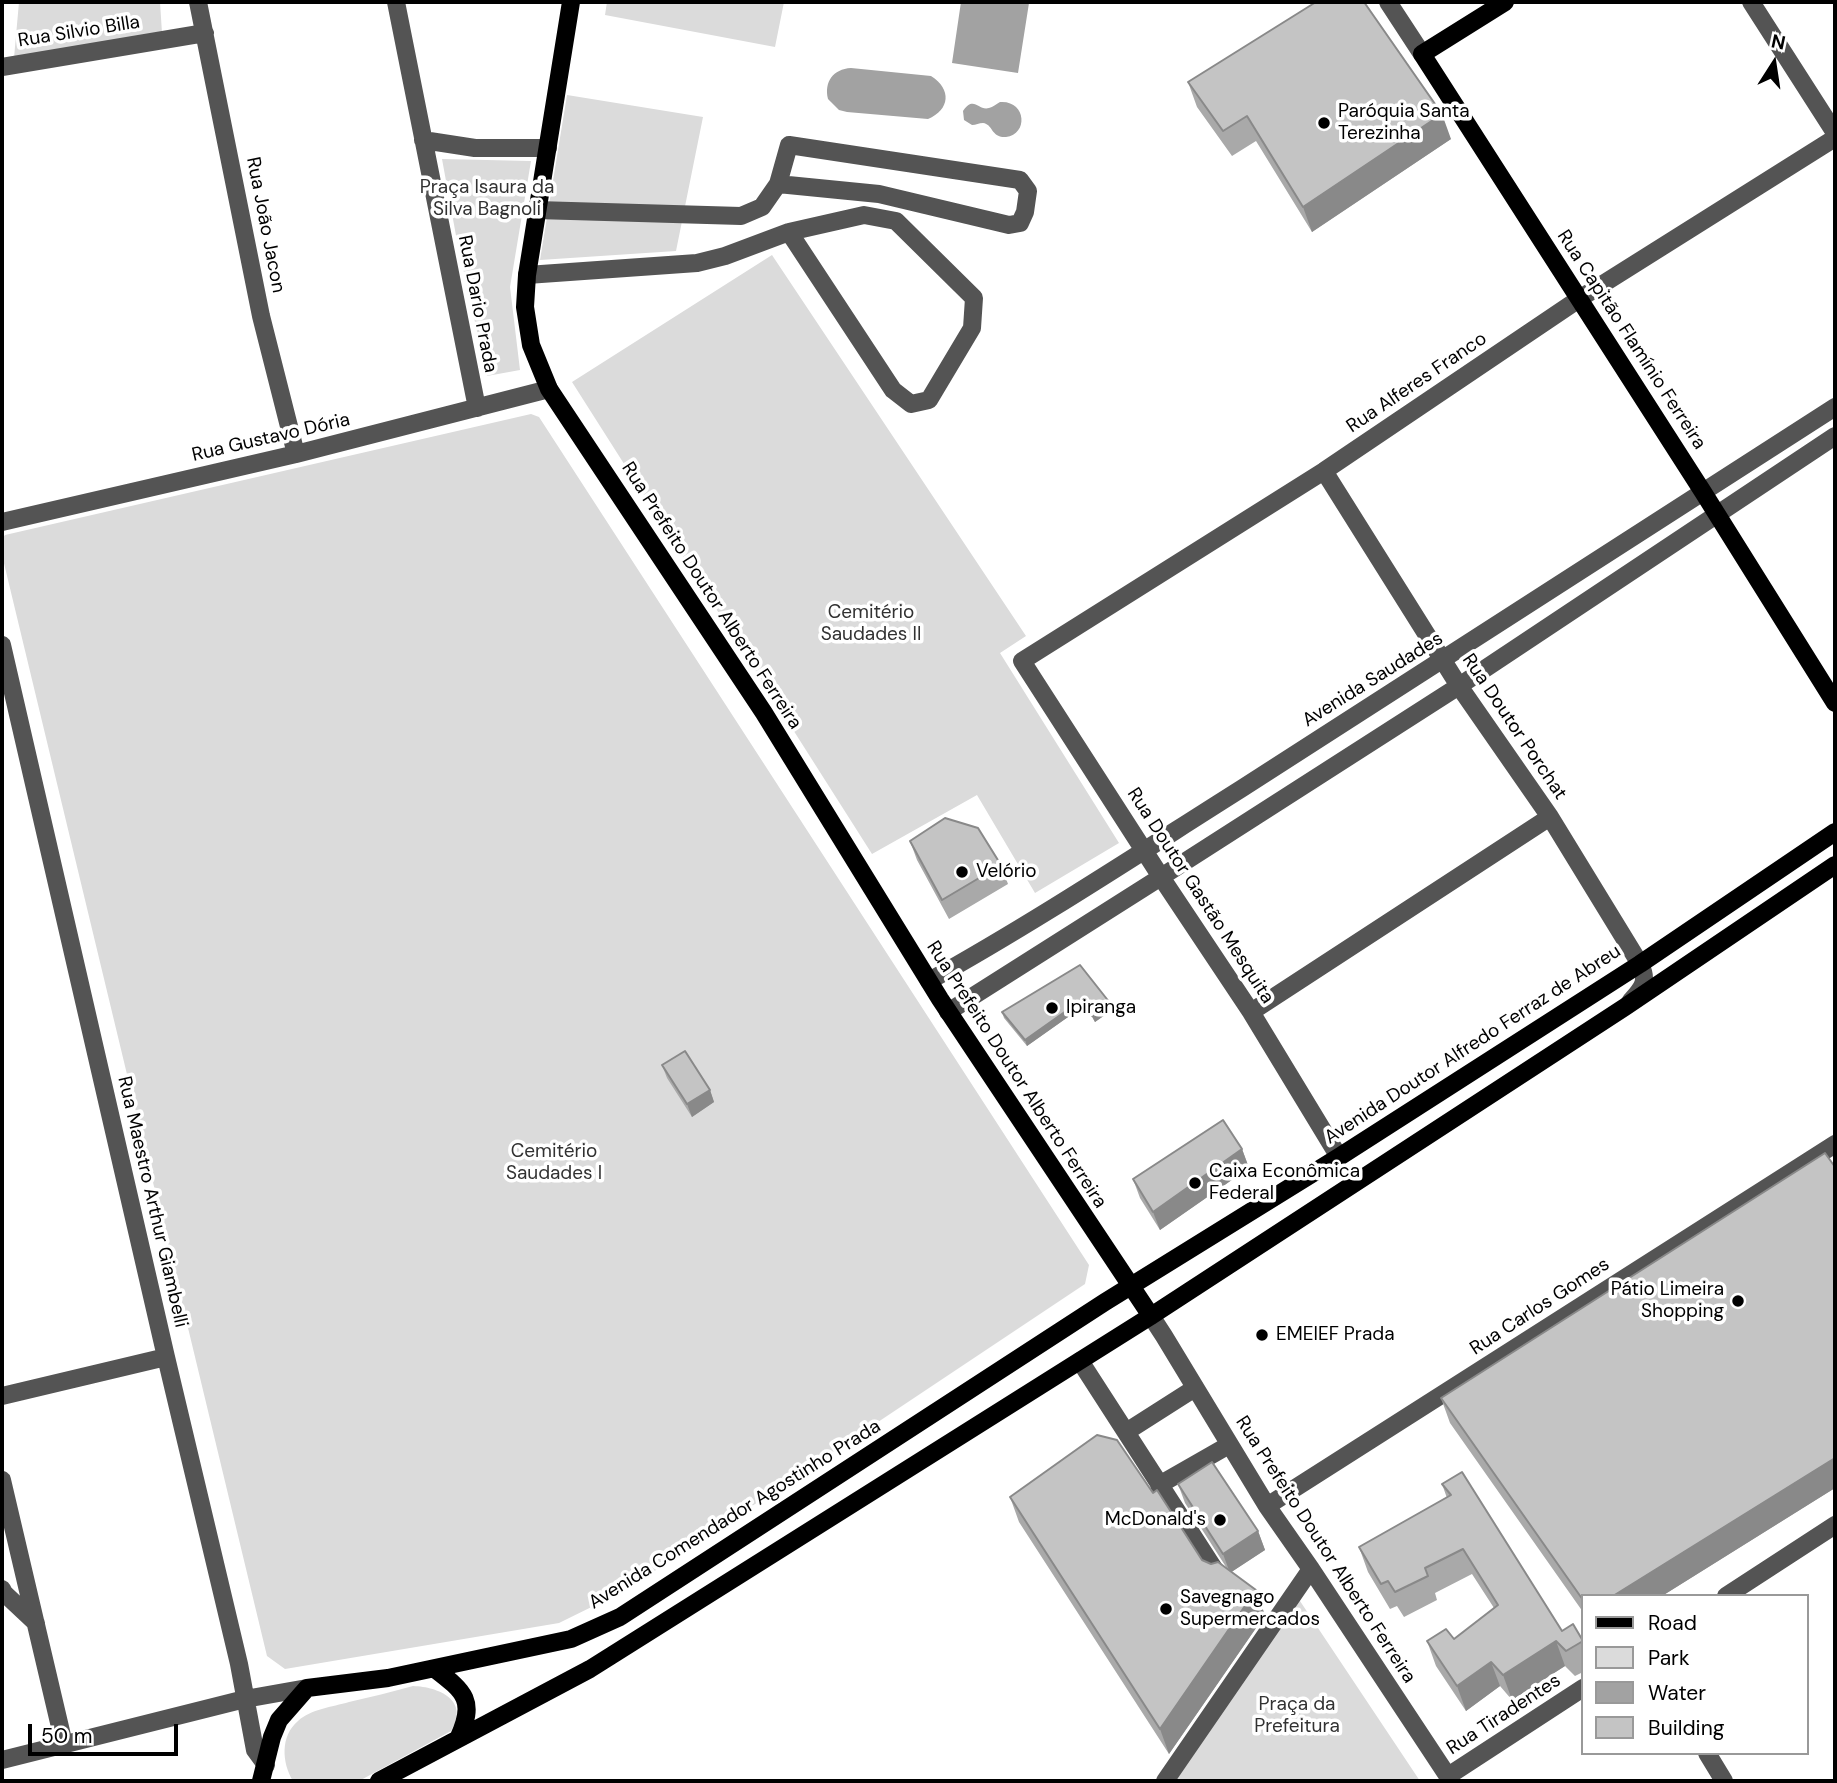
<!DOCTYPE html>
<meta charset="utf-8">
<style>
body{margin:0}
#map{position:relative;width:1837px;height:1783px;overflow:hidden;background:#fff;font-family:"DM Sans",sans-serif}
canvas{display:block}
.frame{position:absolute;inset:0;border:4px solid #000;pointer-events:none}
.legend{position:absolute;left:1581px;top:1594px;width:228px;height:161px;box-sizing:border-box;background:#fff;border:2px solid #999;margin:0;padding:9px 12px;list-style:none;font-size:21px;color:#000}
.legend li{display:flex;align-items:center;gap:14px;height:35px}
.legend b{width:35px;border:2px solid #999}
.north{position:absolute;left:1739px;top:28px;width:70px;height:70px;-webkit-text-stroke:5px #fff;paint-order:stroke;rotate:12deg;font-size:19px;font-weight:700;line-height:28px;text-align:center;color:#000}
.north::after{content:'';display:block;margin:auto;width:24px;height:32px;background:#000;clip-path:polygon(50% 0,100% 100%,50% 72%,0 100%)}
.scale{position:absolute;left:28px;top:1724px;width:150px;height:32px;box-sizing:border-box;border:4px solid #000;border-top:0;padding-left:9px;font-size:21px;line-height:24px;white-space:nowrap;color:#000;-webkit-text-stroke:5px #fff;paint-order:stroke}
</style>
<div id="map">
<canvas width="1837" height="1783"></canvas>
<div class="frame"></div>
<ul class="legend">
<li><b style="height:9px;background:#000"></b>Road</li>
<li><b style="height:19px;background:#dbdbdb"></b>Park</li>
<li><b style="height:19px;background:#a2a2a2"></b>Water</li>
<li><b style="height:19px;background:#c4c4c4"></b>Building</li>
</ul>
<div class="north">N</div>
<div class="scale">50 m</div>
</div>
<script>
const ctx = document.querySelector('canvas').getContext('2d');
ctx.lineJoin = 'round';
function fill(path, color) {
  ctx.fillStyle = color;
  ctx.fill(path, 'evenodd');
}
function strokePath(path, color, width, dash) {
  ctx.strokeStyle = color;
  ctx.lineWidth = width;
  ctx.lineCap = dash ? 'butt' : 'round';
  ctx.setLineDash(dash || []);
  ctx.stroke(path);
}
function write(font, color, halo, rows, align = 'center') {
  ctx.font = font + ' "DM Sans",sans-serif';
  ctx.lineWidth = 7;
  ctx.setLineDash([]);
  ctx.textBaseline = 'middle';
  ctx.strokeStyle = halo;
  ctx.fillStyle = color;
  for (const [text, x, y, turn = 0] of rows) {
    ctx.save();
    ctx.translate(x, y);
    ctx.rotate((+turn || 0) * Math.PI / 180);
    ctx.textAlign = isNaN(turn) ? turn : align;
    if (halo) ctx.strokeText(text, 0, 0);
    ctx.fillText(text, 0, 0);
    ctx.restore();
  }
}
const green = new Path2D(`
 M 19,2 L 160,2 L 162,33 L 14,58 Z
 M 607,2 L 784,2 L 775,47 L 605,15 Z
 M 567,95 L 703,117 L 676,251 L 540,260 Z
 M 442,159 L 531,161 L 510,287 L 520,370 L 487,376 L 457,241 Z
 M 772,255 L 1026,636 L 1000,653 L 1119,843 L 1035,893 L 977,795 L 872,854 L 572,382 Z
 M 531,414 L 539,417 L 1089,1265 L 1085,1284 L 626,1590 L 559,1623 L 285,1669 L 267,1656 L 2,555 L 2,539 L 5,535 Z
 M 1298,1598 L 1420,1781 L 1172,1781 Z
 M 413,1686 C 439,1687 470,1700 451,1731 L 359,1781 L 293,1781 C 282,1763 280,1736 298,1721 C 311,1709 332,1707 349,1702 C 370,1697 392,1692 413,1686 Z`);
const water = new Path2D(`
 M 961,2 L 1029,3 L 1018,73 L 952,63 Z
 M 851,68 L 931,76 C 952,89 950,110 928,119 L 847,112 L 839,110 L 828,99 C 824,82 833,69 851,68 Z
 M 1000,102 C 1026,100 1029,134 1006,137 C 991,138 993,124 983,123 C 979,123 976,125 972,125 L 964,120 L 963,111 C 974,95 978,111 989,108 C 993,107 996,104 1000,102 Z`);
const minor = new Path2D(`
 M 198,2 L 261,316 L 296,454
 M 396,2 L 477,408
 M 1388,2 L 1422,54
 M 1751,2 L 1835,133
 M 2,67 L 205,33
 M 423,140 L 475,148 L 548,148
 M 537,210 L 741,216 L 762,207 L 778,184 L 789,145 L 1020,180 L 1028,191 L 1025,212 L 1020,223 L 1009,225 L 879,194 L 778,184
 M 527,275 L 697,263 L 725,256 L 789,232 L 864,215 L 896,221 L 974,298 L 972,328 L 929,400 L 911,404 L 893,390 L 789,232
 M 1324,471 L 1459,686 L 1550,817 L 1640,964 C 1649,982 1642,988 1630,1002
 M 2,522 L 296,454 L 549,389
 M 2,645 L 166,1357 L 239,1664 L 255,1750 L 266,1765
 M 929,981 C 1035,922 1138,854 1241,789 C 1440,663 1637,534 1835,407
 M 948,1012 L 1161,877 L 1459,686 L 1835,436
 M 1251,1012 L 1550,817
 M 1339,1157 L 1251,1012 L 1161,877 L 1022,661 L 1324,471 L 1579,299 L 1835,138
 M 1151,1316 L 1164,1336 L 1267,1506 L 1311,1569 L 1451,1781
 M 1080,1361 L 1220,1578
 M 2,1396 L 166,1357
 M 1126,1432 L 1195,1388
 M 2,1480 L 64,1744
 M 1159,1485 L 1229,1445
 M 1267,1506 L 1835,1144
 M 2,1589 L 4,1593 L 36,1623
 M 1726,1596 L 1835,1525
 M 1707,1753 L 1724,1781
 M 2,1760 L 245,1699 L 307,1688
 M 1448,1776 L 1583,1688
 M 1165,1781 L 1311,1569`);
const major = new Path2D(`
 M 571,2 L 527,275 L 525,307 L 531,345 L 549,389 L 764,713 L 940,999 L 1151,1316
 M 1505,2 L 1422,54 L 1703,492 L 1835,703
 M 435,1669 C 465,1692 476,1701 458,1739
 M 261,1781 L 272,1737 L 279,1720 L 307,1688 L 388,1678 L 571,1639 L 620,1617 L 1105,1302 L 1339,1157 L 1640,964 L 1835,832
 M 379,1781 L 590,1669 L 1151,1316 L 1625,1007 L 1835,865`);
const wall = new Path2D(`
 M 1188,82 L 1451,139 L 1312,232 L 1256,141 L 1232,156 L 1197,107 Z
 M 910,841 L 1001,865 L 1008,884 L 949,919 L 917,860 Z
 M 1080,965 L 1110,1003 L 1112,1010 L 1095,1022 L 1085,1005 L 1027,1046 L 1004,1018 L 1002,1012 Z
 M 662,1065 L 710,1090 L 714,1102 L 692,1117 L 667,1078 Z
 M 1242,1149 L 1249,1168 L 1160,1230 L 1140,1198 L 1133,1179 Z
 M 1441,1398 L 1835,1488 L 1662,1596 L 1583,1596 L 1583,1612 L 1450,1423 Z
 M 1178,1484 L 1258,1531 L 1265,1550 L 1231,1572 L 1265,1615 L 1169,1754 L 1019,1522 L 1010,1497 L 1153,1493 L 1202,1560 L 1211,1564 L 1228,1570 L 1185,1503 Z
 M 1442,1484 L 1562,1631 L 1583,1641 L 1583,1672 L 1575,1676 L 1565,1666 L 1512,1700 L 1500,1686 L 1466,1711 L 1436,1666 L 1427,1641 L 1454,1639 L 1494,1608 L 1472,1574 L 1435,1593 L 1437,1600 L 1404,1617 L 1397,1606 L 1390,1609 L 1368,1572 L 1359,1547 L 1447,1498 Z`);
const shadedWall = new Path2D(`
 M 1442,114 L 1451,139 L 1312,232 L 1303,207 Z
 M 1083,999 L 1085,1005 L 1027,1046 L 1025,1040 Z
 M 1110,1003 L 1112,1010 L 1095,1022 L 1092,1016 Z
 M 710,1090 L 714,1102 L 692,1117 L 687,1104 Z
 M 1242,1149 L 1249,1168 L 1160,1230 L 1153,1212 Z
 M 1835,1458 L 1835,1488 L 1662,1596 L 1613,1596 Z
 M 1258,1531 L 1265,1550 L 1230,1573 L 1223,1554 Z
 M 1256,1590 L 1265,1615 L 1169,1754 L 1160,1729 Z
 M 1556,1641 L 1565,1666 L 1512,1700 L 1503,1675 Z
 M 1491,1662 L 1500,1686 L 1466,1711 L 1457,1686 Z`);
const building = new Path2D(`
 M 1316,2 L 1364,2 L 1442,114 L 1303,207 L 1247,116 L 1223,131 L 1188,82 Z
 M 945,818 L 978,828 L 1001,865 L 942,900 L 910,841 Z
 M 1080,965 L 1110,1003 L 1092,1016 L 1083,999 L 1025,1040 L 1002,1012 Z
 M 685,1051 L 710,1090 L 687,1104 L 662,1065 Z
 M 1223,1120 L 1242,1149 L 1153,1212 L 1133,1179 Z
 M 1825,1153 L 1835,1167 L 1835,1458 L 1613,1596 L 1583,1596 L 1583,1600 L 1441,1398 Z
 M 1097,1435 L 1117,1440 L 1153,1493 L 1157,1490 L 1202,1560 L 1211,1564 L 1218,1562 L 1256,1590 L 1160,1729 L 1010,1497 Z
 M 1212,1462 L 1258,1531 L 1223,1554 L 1178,1484 Z
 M 1462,1472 L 1562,1631 L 1573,1624 L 1583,1641 L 1566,1651 L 1556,1641 L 1503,1675 L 1491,1662 L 1457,1686 L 1427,1641 L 1446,1629 L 1454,1639 L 1498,1605 L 1463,1549 L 1425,1568 L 1428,1576 L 1395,1592 L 1388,1581 L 1381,1584 L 1359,1547 L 1451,1495 L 1442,1484 Z`);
const markers = [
 [1324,123,7,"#000"],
 [962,872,7,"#000"],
 [1052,1008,7,"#000"],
 [1195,1183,7,"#000"],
 [1738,1301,7,"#000"],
 [1262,1335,7,"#000"],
 [1220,1520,7,"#000"],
 [1166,1609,7,"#000"]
];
const streetNames = [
 ["Rua Silvio Billa",79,32,-9],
 ["Rua João Jacon",265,225,79],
 ["Rua Dario Prada",477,304,79],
 ["Rua Capitão Flamínio Ferreira",1631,340,57],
 ["Rua Alferes Franco",1417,383,-34],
 ["Rua Gustavo Dória",271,438,-13],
 ["Rua Prefeito Doutor Alberto Ferreira",711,596,57],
 ["Avenida Saudades",1373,680,-32],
 ["Rua Doutor Porchat",1514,727,56],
 ["Rua Doutor Gastão Mesquita",1200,896,57],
 ["Avenida Doutor Alfredo Ferraz de Abreu",1473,1045,-33],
 ["Rua Prefeito Doutor Alberto Ferreira",1016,1075,57],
 ["Rua Maestro Arthur Giambelli",152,1202,77],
 ["Rua Carlos Gomes",1540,1307,-33],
 ["Avenida Comendador Agostinho Prada",735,1515,-32],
 ["Rua Prefeito Doutor Alberto Ferreira",1325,1550,57],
 ["Rua Tiradentes",1504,1715,-33]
];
const poiNames = [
 ["Paróquia Santa",1338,112],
 ["Terezinha",1338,134],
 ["Velório",976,872],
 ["Ipiranga",1066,1008],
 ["Caixa Econômica",1209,1172],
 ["Federal",1209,1194],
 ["Pátio Limeira",1724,1290,"right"],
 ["Shopping",1724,1312,"right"],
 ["EMEIEF Prada",1276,1335],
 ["McDonald's",1206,1520,"right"],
 ["Savegnago",1180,1598],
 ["Supermercados",1180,1620]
];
const parkNames = [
 ["Praça Isaura da",487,188],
 ["Silva Bagnoli",487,210],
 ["Cemitério",871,613],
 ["Saudades II",871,635],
 ["Cemitério",554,1152],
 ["Saudades I",554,1174],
 ["Praça da",1297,1705],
 ["Prefeitura",1297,1727]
];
fill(green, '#dbdbdb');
fill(water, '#a2a2a2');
strokePath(minor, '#545454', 18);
strokePath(major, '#000', 18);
fill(wall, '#a9a9a9');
fill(shadedWall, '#898989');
fill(building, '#c4c4c4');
strokePath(building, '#898989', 2);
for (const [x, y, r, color] of markers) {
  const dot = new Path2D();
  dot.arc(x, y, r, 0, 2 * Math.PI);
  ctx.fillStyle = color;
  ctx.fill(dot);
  strokePath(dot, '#fff', 2.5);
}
write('19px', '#000', '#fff', streetNames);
write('19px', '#000', '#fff', poiNames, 'left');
write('19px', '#323232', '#fff', parkNames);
</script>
